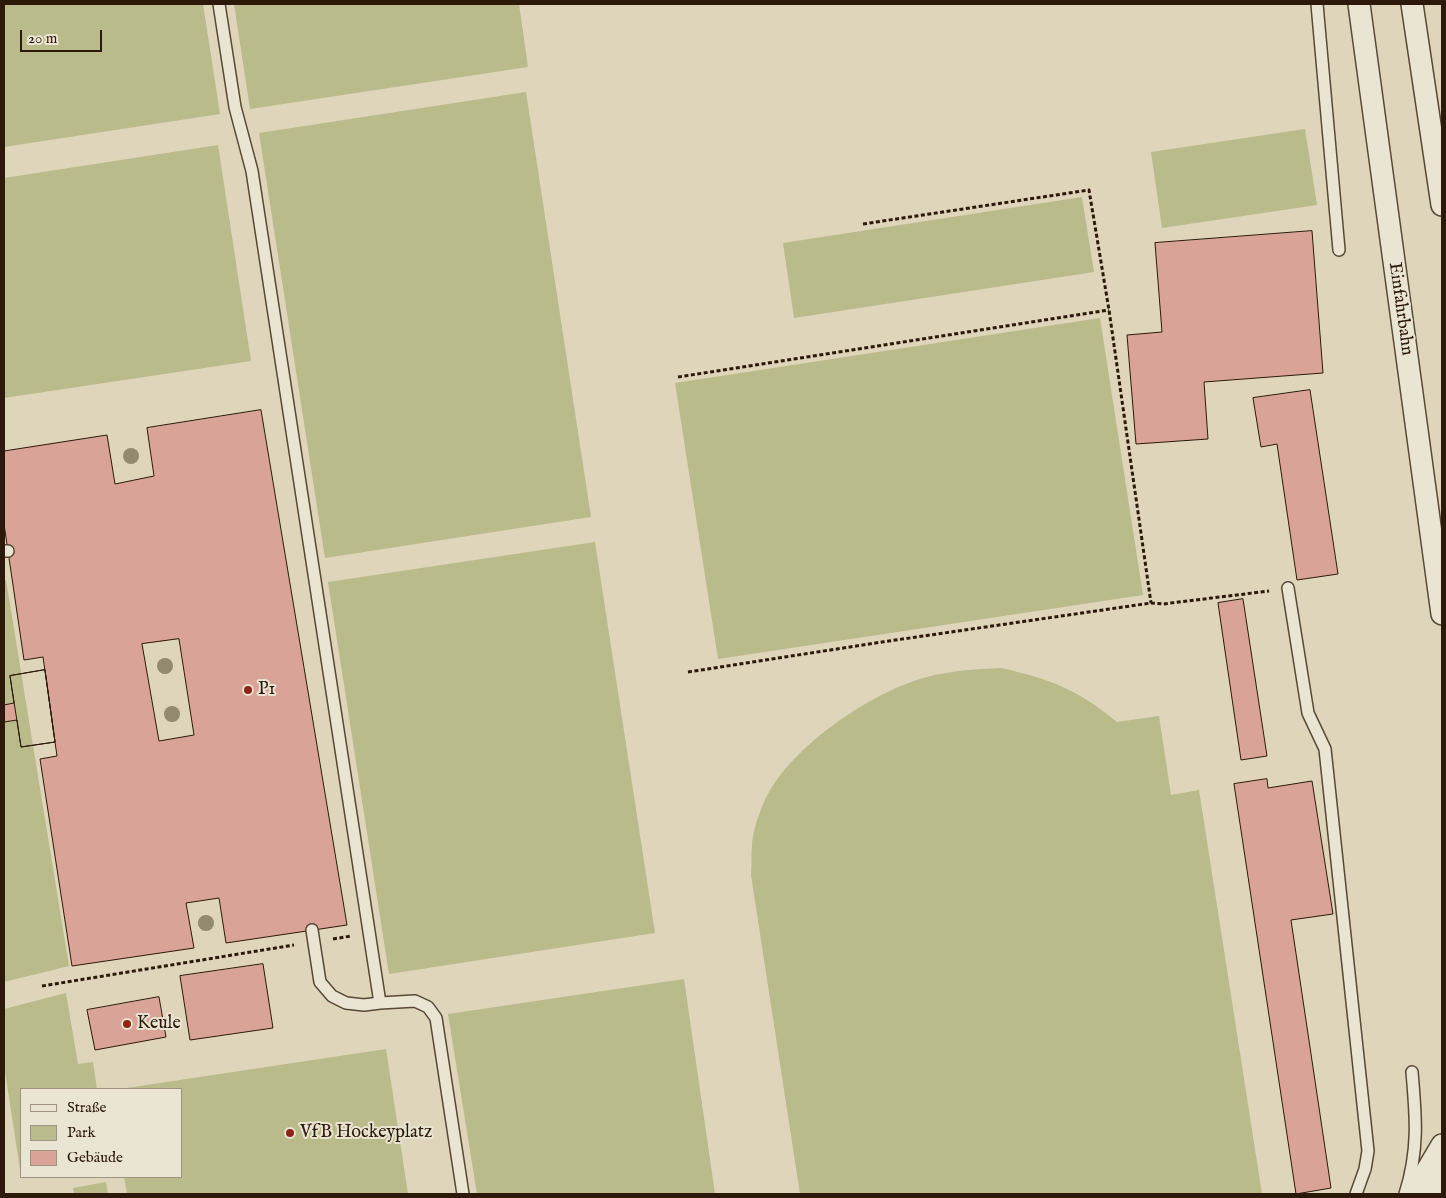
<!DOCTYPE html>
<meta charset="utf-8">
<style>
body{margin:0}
#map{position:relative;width:1446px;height:1198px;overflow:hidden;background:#ded5ba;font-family:"IM FELL English",serif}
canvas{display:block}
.frame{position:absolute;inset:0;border:5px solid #2c1909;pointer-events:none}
.legend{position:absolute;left:20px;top:1088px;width:162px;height:90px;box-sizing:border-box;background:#eae4d2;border:1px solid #9e9382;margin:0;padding:6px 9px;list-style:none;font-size:15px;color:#2c1909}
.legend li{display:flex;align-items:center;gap:10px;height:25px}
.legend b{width:25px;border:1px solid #9e9382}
.scale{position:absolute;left:20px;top:30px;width:82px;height:22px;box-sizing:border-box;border:2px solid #2c1909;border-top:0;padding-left:6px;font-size:15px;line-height:18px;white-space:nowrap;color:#2c1909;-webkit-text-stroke:4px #eae4d2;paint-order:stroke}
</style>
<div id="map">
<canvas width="1446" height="1198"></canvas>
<div class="frame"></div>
<ul class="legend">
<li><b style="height:6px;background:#eae4d2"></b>Straße</li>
<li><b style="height:14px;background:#b9bb8b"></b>Park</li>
<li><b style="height:14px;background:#d9a497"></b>Gebäude</li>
</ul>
<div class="scale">20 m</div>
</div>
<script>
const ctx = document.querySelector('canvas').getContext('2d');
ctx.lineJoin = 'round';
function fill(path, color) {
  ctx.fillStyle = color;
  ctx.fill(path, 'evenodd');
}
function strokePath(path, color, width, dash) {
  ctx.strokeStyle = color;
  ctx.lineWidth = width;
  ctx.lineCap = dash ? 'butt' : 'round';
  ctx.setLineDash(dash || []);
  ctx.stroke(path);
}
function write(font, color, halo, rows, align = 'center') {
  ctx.font = font + ' "IM FELL English",serif';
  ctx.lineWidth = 4;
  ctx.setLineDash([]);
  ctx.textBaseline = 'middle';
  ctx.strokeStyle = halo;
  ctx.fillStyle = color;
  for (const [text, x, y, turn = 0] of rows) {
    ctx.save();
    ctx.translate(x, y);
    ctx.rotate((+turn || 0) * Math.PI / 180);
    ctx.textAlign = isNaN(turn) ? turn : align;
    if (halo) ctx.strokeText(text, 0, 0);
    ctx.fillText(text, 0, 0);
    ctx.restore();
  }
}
const green = new Path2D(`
 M 4,4 L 203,4 L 220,114 L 4,147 Z
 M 234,4 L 519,4 L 528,67 L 250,109 Z
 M 526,92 L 591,517 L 325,558 L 259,133 Z
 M 1305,129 L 1317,205 L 1162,228 L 1151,152 Z
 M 218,145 L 251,361 L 4,398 L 4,178 Z
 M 1082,197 L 1094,272 L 794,318 L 783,243 Z
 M 1100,318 L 1143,595 L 718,659 L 675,383 Z
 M 595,542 L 655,933 L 389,974 L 328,582 Z
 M 4,580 L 6,580 L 69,966 L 4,982 Z
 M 1001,668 C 1050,679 1077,689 1117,722 L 1159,716 L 1171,795 L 1199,790 L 1262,1194 L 800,1194 L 751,875 C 752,865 751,854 752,845 C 753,828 763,801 772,787 C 803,738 883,684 940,674 C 960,670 980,669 1001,668 Z
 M 684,979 L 715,1194 L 477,1194 L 448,1014 Z
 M 66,993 L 78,1064 L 93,1062 L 97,1089 L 21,1089 L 21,1176 L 4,1065 L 4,1009 Z
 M 386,1049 L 408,1194 L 127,1194 L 124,1177 L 181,1177 L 181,1089 L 120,1089 Z
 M 106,1182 L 108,1194 L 74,1194 L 73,1188 Z`);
const building = new Path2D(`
 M 1312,231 L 1323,373 L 1204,382 L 1208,439 L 1136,444 L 1127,335 L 1162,332 L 1155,243 Z
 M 1310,390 L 1338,574 L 1297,580 L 1277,444 L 1261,447 L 1253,398 Z
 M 261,410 L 347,925 L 226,943 L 219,898 L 186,903 L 194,948 L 72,966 L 40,759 L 57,756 L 43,657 L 24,660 L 4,524 L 4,451 L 107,435 L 115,484 L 154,476 L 147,428 ZM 179,639 L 194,735 L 159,741 L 142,644 Z
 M 1243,599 L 1267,756 L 1241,760 L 1218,603 Z
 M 45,670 L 55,742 L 21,747 L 17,720 L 4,722 L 4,705 L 14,703 L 10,676 Z
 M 45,670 L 55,742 L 21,747 L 10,676 Z
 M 1267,779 L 1268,788 L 1312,781 L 1333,914 L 1291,920 L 1331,1188 L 1296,1194 L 1234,784 Z
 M 263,964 L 273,1028 L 190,1040 L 180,976 Z
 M 159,997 L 166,1037 L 95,1050 L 87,1010 Z`);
const path = new Path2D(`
 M 863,224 L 1089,190 L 1109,310 L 1151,603
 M 678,377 L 1109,310
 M 688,672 L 882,642 L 1151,603 L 1163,604 L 1269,591
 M 333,939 L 351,936
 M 42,986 L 294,945`);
const lane = new Path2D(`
 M 219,4 L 235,107 L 252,171 L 380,1003 L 415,1001 L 428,1007 L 436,1018 L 463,1194
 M 1317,4 L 1339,250
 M 4,551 L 8,551
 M 1288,588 L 1308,713 L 1325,749 L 1368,1151 L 1365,1169 L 1356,1194
 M 312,930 L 320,982 L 332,996 L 346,1003 L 364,1005 L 380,1003
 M 1405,1194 C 1419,1150 1416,1117 1412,1072`);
const street = new Path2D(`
 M 1359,4 L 1442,614
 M 1412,4 L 1442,205
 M 1413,1194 L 1442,1145
 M 1435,1194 L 1442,1173`);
const trees = [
 [131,456],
 [165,666],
 [172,714],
 [206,923]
];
const markers = [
 [248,690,5,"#8f2418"],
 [127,1024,5,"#8f2418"],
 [290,1133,5,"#8f2418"]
];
const streetNames = [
 ["Einfahrbahn",1400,309,82]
];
const poiNames = [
 ["P1",258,690],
 ["Keule",137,1024],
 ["VfB Hockeyplatz",300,1133]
];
fill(green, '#b9bb8b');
fill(building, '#d9a497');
strokePath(building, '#2c1909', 1);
strokePath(lane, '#584835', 14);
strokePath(street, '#584835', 24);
strokePath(path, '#2c1909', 3, [4, 2.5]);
strokePath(lane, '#eae4d2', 11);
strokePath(street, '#eae4d2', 21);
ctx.fillStyle = '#93896e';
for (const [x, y] of trees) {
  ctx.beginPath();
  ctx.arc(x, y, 8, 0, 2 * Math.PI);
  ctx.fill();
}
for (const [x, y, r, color] of markers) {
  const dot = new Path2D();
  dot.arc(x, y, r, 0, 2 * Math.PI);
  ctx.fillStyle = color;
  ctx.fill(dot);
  strokePath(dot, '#eae4d2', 2);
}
write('18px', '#2c1909', '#eae4d2', streetNames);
write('18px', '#2c1909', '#eae4d2', poiNames, 'left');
</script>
